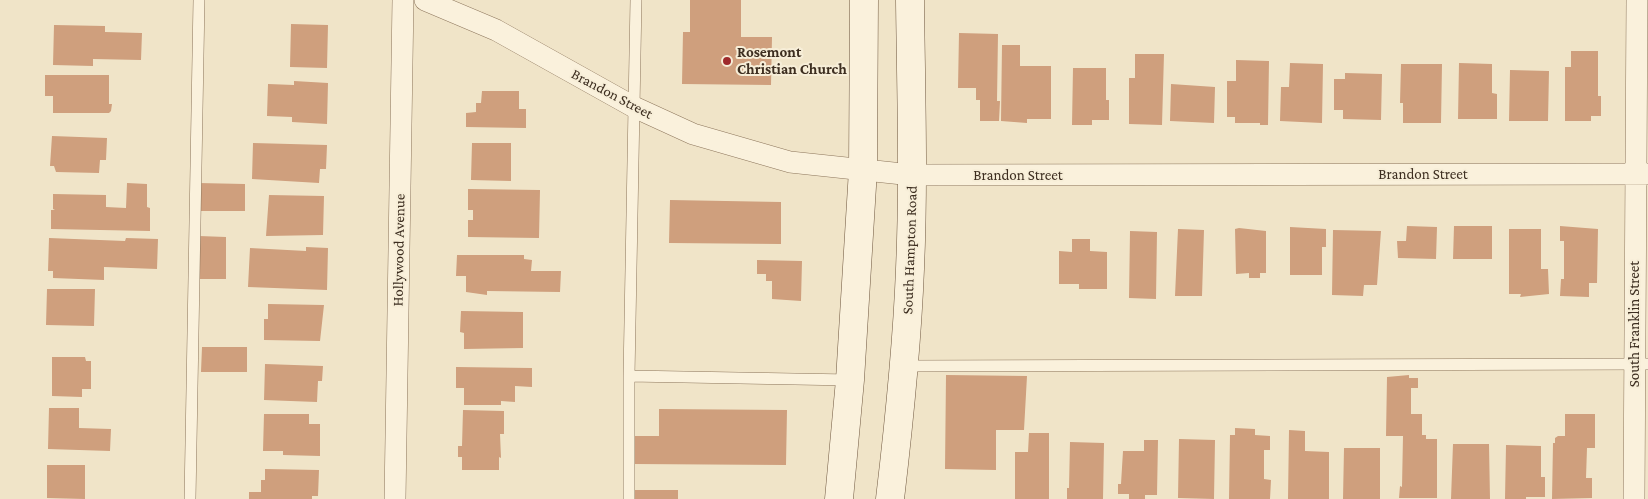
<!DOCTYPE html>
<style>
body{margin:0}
canvas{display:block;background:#f0e4c8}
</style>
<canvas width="1648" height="499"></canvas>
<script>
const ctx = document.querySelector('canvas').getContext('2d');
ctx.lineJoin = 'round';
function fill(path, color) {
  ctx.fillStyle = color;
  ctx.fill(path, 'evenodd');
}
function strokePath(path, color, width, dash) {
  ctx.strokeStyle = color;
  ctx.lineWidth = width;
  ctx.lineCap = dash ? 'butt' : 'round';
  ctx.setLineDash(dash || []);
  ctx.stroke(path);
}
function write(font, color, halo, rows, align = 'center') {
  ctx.font = font + ' "Crimson Pro",serif';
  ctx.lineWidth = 4;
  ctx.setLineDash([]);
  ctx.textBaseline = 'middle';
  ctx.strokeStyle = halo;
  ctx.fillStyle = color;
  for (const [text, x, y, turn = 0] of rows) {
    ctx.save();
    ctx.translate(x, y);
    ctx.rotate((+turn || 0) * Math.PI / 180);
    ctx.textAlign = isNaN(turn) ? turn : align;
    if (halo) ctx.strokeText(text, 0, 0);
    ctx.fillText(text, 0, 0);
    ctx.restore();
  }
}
const building = new Path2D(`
 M 690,0 L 741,0 L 741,37 L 772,37 L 771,85 L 682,84 L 683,32 L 690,32 Z
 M 291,24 L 328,25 L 327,68 L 290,67 Z
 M 54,25 L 105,26 L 105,32 L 142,33 L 141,60 L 93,59 L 93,66 L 53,65 Z
 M 959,33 L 998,34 L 997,101 L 1000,101 L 999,121 L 980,121 L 980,100 L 976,100 L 976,88 L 958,88 Z
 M 1002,45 L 1020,45 L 1020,66 L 1051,66 L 1051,119 L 1027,119 L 1027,123 L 1001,121 Z
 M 1571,51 L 1598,51 L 1598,96 L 1601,96 L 1601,116 L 1591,116 L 1591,121 L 1565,121 L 1565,67 L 1571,67 Z
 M 1135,54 L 1164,54 L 1162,125 L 1129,124 L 1129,78 L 1135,78 Z
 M 1236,60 L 1269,61 L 1268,125 L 1260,125 L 1260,123 L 1235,123 L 1235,117 L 1227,117 L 1227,81 L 1236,81 Z
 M 1290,63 L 1323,64 L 1322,123 L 1280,121 L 1281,87 L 1289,87 Z
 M 1459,63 L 1492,64 L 1492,93 L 1497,94 L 1497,119 L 1458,119 Z
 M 1401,64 L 1442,64 L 1441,123 L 1403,123 L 1403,103 L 1400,103 Z
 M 1073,68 L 1106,68 L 1106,100 L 1109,100 L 1109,120 L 1092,120 L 1092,125 L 1072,125 Z
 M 1510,70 L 1549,71 L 1548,121 L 1509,121 Z
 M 1345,73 L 1382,74 L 1381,120 L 1343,119 L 1343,110 L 1334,110 L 1334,79 L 1345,79 Z
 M 45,75 L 109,75 L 109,104 L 112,104 L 111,111 L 109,113 L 53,113 L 53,96 L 45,96 Z
 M 294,81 L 328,83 L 327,124 L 292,122 L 292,117 L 267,116 L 268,84 L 294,85 Z
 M 1171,84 L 1215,87 L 1214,123 L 1170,121 Z
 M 482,91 L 519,91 L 519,109 L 526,109 L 526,128 L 466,127 L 466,113 L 476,112 L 476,103 L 481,103 Z
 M 52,136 L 107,138 L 106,160 L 100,160 L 99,173 L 56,172 L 54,166 L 50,166 Z
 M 253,143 L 327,145 L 326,169 L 320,169 L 319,183 L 252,179 Z
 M 472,143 L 511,143 L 511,181 L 471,180 Z
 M 127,183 L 147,184 L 147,207 L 150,208 L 150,231 L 51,229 L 51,210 L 55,210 L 53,209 L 53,194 L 106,195 L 106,207 L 126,208 Z
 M 198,183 L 245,184 L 245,211 L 198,211 Z
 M 468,189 L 540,190 L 539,238 L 468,237 L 468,220 L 473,220 L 473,210 L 468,210 Z
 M 269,195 L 324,196 L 323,235 L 266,236 Z
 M 670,200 L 781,202 L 781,244 L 669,243 Z
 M 1407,226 L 1437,227 L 1436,259 L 1398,258 L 1397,241 L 1406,241 Z
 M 1454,226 L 1492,226 L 1492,259 L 1453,259 Z
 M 1560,226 L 1598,229 L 1597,283 L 1589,283 L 1589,297 L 1560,296 L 1561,279 L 1564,279 L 1564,241 L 1560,241 Z
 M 1290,227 L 1326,229 L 1326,247 L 1322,247 L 1322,275 L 1290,275 Z
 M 1239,228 L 1266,231 L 1266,273 L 1260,273 L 1260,278 L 1249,278 L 1249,273 L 1236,274 L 1235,229 Z
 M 1178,229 L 1204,230 L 1202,296 L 1175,296 Z
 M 1509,229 L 1541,229 L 1541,269 L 1548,269 L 1549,294 L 1520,297 L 1521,294 L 1509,294 Z
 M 1333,230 L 1381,231 L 1377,285 L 1364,285 L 1363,296 L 1332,295 Z
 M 1130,231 L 1157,232 L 1156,299 L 1129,298 Z
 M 199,236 L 226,237 L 226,279 L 198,279 Z
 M 49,238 L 125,241 L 126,238 L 158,239 L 157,269 L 104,267 L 104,280 L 53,278 L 53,271 L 48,271 Z
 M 1072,239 L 1090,239 L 1090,251 L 1107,252 L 1107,289 L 1079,289 L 1079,284 L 1059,284 L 1059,251 L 1072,252 Z
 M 306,247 L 328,248 L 327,290 L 248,287 L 250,248 L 306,251 Z
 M 457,255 L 524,255 L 524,259 L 532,260 L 531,271 L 561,271 L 560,292 L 487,291 L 487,295 L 466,292 L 466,276 L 456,276 Z
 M 757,260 L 802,261 L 801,301 L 772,299 L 772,281 L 766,281 L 766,274 L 757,274 Z
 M 47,289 L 95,289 L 94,326 L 46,325 Z
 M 268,304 L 324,305 L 320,341 L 264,340 L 264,319 L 268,319 Z
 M 461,311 L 523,312 L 523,348 L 464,349 L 464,333 L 460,332 Z
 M 202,347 L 247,347 L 247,372 L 201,372 Z
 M 52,357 L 85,357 L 86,361 L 91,361 L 91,389 L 82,389 L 82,397 L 52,396 Z
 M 265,364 L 323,366 L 322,381 L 318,381 L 317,402 L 264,400 Z
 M 456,367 L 532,368 L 532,387 L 515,386 L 515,402 L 501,401 L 501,405 L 464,405 L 464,388 L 456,388 Z
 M 946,375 L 1027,376 L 1024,430 L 996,430 L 996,470 L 945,469 Z
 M 1409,375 L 1409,378 L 1418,378 L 1418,388 L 1411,388 L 1411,414 L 1422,414 L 1422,435 L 1426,435 L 1426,439 L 1437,439 L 1437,498 L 1399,498 L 1400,486 L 1402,487 L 1403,436 L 1386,436 L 1387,377 Z
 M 49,408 L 79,408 L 79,428 L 111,429 L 110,451 L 48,449 Z
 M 659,409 L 787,410 L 786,465 L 633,464 L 633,436 L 659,436 Z
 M 463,410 L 504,411 L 504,434 L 500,434 L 501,458 L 499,457 L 499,470 L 462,470 L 462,457 L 458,457 L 458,446 L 462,446 Z
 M 264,414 L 309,414 L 309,424 L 320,424 L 320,456 L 283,455 L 283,451 L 263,451 Z
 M 1565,414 L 1595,414 L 1595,448 L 1587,448 L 1586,478 L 1592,478 L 1592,498 L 1552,499 L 1553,443 L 1555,443 L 1555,438 L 1558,436 L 1565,436 Z
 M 1235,428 L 1255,429 L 1255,435 L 1270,436 L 1270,450 L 1264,450 L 1264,479 L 1271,480 L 1270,499 L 1229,499 L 1230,435 L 1235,435 Z
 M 1289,430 L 1305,431 L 1305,451 L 1329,452 L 1329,499 L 1288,499 Z
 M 1029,433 L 1049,433 L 1049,499 L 1015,499 L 1015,452 L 1028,452 Z
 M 1179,439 L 1215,440 L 1214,499 L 1178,498 Z
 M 1144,440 L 1158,440 L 1157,495 L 1145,495 L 1145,499 L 1129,499 L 1129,494 L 1118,494 L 1118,484 L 1121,484 L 1123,451 L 1144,451 Z
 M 1070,442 L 1104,443 L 1103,499 L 1067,499 L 1067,488 L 1069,488 Z
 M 1453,444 L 1489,444 L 1490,499 L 1451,499 Z
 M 1506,445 L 1541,446 L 1541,477 L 1545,477 L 1545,497 L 1526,497 L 1526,499 L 1505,499 Z
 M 1344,448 L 1380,448 L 1380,499 L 1343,499 Z
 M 47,465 L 85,465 L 85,499 L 47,498 Z
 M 265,469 L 319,470 L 318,496 L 312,496 L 312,499 L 249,499 L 249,492 L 261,492 L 261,480 L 265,480 Z
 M 634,490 L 678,490 L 678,499 L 634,499 Z`);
const service = new Path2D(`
 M 904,366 L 1648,364
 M 629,376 L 850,380
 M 190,499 L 199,0
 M 629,499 L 629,376 L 636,0`);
const minor = new Path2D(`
 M 425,0 L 496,30 L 634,107 L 693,134 L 790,162 L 912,175 L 1648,174
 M 395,499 L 403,0
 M 1634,499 L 1637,0`);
const secondary = new Path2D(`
 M 839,499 L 850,380 L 863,170 L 864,0
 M 890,499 C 899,423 907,346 910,269 C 914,179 911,90 910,0`);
const markers = [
 [727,61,5,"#9e2a2b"]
];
const poiNames = [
 ["Rosemont",737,52],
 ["Christian Church",737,69]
];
const streetNames = [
 ["Brandon Street",612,94,28],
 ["Brandon Street",1423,174],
 ["Brandon Street",1018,175],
 ["Hollywood Avenue",399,250,-89],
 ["South Hampton Road",910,250,-88],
 ["South Franklin Street",1634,324,-90]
];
fill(building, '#cf9f7d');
strokePath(service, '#8d765c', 12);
strokePath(minor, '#8d765c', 22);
strokePath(secondary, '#6f573f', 29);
strokePath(service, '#faf1dc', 11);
strokePath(minor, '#faf1dc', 21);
strokePath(secondary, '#faf1dc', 28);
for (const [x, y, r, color] of markers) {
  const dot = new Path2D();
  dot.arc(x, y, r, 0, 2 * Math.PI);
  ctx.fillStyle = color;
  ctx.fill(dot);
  strokePath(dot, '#f7eed8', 2);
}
write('bold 15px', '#3d2e20', '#f7eed8', poiNames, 'left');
write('15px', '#3d2e20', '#f7eed8', streetNames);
</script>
